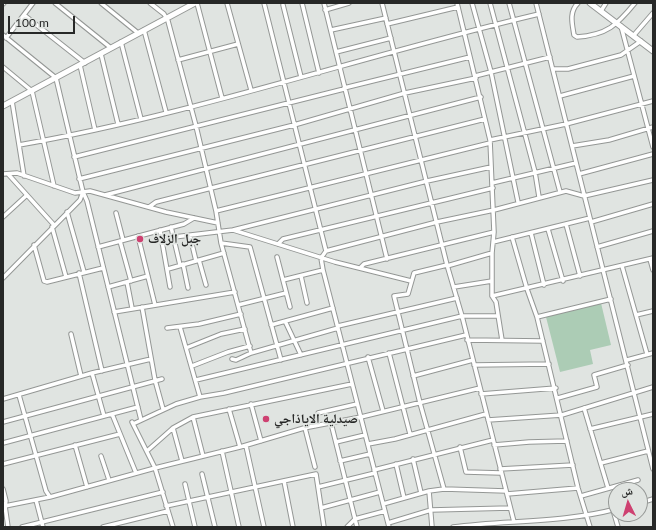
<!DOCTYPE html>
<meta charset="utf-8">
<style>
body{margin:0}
#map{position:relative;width:656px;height:530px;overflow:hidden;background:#e0e4e1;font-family:Lato,"Noto Naskh Arabic",sans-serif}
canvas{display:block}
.frame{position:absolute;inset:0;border:4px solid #272827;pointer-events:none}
.north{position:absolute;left:608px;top:482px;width:40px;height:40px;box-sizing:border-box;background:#e0e4e1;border:1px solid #969997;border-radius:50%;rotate:355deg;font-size:11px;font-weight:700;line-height:16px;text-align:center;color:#272827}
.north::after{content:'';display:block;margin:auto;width:14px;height:18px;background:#ce4171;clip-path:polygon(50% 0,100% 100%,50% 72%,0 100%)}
.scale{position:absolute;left:8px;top:16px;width:67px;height:18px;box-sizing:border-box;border:2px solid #272827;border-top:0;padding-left:5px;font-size:12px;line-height:14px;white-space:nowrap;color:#272827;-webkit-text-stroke:3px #e0e4e1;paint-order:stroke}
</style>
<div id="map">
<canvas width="656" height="530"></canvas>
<div class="frame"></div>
<div class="north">ش</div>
<div class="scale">100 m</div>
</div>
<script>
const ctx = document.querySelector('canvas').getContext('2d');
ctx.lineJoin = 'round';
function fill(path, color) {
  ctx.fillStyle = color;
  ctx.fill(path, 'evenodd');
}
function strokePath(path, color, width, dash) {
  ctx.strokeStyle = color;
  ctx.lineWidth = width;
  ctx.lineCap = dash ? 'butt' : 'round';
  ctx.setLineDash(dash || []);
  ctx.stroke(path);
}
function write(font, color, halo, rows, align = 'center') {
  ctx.font = font + ' Lato,"Noto Naskh Arabic",sans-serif';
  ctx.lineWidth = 3.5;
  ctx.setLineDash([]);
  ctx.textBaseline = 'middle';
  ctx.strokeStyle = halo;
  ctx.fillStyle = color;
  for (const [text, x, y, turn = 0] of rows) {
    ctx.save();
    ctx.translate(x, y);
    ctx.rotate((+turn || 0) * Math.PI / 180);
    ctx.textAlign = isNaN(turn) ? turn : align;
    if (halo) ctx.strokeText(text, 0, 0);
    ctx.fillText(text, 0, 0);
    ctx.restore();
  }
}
const green = new Path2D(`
 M 601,303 L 611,345 L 590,350 L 593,364 L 560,372 L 546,317 Z`);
const street = new Path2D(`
 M 55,3 L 111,48
 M 101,3 L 138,33
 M 150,3 L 164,14 L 168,21 L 196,126 L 216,211 L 221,243 L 251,353
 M 197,3 L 222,98
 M 227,3 L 251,90
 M 264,3 L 326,251 L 321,258 L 323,270 L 389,527
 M 302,3 L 319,73
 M 324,3 L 387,259
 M 382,3 L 447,265 L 462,316 L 514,522
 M 457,3 L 490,140 L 494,232 L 492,253 L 492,296 L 496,302 L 502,340
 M 472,3 L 491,72 L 518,202
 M 490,3 L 535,172 L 539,197
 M 509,3 L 560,192
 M 536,3 L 653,469
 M 578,3 C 569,12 572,23 574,35 L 577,37 C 607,35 617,25 635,3
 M 3,4 L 4,3
 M 283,5 L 301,77
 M 325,10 L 349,3
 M 601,11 L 606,3
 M 24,15 L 85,63
 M 387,24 L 458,7
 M 621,26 L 653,147
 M 144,30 L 166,112
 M 331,30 L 386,18
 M 3,35 L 56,78 L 83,192 L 80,200 L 3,278
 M 634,35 L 653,13
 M 6,38 L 33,3
 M 121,42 L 141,119
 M 336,52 L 391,38
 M 101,54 L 118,124
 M 178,60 L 238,44
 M 80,65 L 95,130
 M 3,67 L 32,91 L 54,186
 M 553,69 L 568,69 L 621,55 L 641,41
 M 475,76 L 550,57
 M 344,88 L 470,57
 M 560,96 L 634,76
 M 12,101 L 24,176
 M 490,140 L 566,124 L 653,101
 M 19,145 C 195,114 365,55 539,14
 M 572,146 L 609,140 L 653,127
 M 74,157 L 344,89
 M 3,174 L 17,173 L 75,193 L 90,191 L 166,212 L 218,223
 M 8,174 L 54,225
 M 579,174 L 653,154
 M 79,179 L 294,125 L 405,93 L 476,78
 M 492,183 L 576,163
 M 83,192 L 87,201 L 141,420
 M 105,195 L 481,97
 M 149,207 L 156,202 L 485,119
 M 216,211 L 490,143
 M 67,212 L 84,272
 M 116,213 L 123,240
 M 3,217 L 27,195
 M 591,222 L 653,204
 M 566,224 L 580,276
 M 52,227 L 66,277
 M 171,227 L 180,265
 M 548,229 L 563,281
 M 160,230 L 170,287
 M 233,230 L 427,181 L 491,167
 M 531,233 L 544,285
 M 138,236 L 155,305
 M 190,236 L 196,261
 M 174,237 L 233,230 L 335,262 L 411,281
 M 512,237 L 527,289 L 537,317 L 578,488 L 590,527
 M 120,241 L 131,281
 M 493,242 L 590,218
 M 221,243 L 250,247 L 281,360
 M 278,244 L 283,239 L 493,188
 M 34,245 L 44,281 L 47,282 L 103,268
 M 98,247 L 184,224 L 194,218
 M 597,247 L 653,231
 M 326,251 L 437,222 L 494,210 L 566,191 L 584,196 L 653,180
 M 277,257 L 290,307
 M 650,259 L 653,270
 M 199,260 L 206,285
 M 183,264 L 188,288
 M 447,266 L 492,253
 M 622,266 L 647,354
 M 360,268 L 364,264 L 494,232
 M 168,269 L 224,253
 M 79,273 L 102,371
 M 301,276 L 307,303
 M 283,280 L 323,270
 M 127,282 L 132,308
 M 108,287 L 148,276
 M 454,287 L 492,281
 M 492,296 L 653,258
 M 238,305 L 286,293
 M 142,307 L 155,380 L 163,409
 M 114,312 L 235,292
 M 636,315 L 653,311
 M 537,317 L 611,299
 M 285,321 L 301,355
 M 271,325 L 333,308
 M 338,326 L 457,298
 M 180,327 L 200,397
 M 167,328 L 199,324 L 241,314
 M 71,334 L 81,376
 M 467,340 L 543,341
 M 186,348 L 221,334 L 245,329
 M 389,353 L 410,434
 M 368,357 L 383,411
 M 232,359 L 236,360 L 251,353 L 338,328
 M 627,360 L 653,353
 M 474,365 L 549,364
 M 192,366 L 228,352 L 250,346
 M 92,373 L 104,416
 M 413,376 L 473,360
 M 196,380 L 462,316 L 498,316
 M 481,394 L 556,388
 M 19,395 L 46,491 L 50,497 L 155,468 L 240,447 L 304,428 L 361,417 L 480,388
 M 558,398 L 597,387 L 594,375 L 628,365
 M 3,399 L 92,373 L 151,359
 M 251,404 L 261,441
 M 584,408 L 608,488
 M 229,409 L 240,447
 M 112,414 L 136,473
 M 193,417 L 203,456
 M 488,420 L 562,415 L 653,387
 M 3,422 L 162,379
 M 132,422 L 155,468 L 173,527
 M 331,423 L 357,527
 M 133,424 L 176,404 L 200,397 L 224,393 L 466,335
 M 315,426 L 318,413 L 357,404
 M 173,428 L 182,461
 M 305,428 L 315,467
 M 590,429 L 653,414
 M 336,442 L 365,435
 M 3,443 L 138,407
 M 368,444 L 395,439 L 486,414
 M 75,445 L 87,487
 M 494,445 L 529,442 L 567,441
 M 246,446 L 264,527
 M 460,447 L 466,472 L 501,473
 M 147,451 L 173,428 L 193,417 L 352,384
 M 222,451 L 239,527
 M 101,456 L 109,480
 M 413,459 L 421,493
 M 340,461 L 370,454
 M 601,463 L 648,451
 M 3,464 L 120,434
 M 396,464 L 404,498
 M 500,469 L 573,465
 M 374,470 L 493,440
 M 202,474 L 215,527
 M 284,481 L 293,527
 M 185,484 L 195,527
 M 318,487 L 375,473
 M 3,489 L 6,501 L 5,506 L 50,497
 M 444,489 L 420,403 L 394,296 L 408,294 L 414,273 L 447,265
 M 429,491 L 432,527
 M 507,494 L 578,488
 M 581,496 L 638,480
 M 36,500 L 43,527
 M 640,503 L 653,499
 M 383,504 L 429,491 L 444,489 L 506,491
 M 166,506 L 316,474 L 324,527
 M 3,507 L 5,506 L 8,527
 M 321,508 L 380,492
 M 613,510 L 618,527
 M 388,523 L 431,510 L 510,508
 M 22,527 L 163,492
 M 103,527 L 168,511
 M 347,527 L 355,519 L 385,511
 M 453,527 C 506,520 563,523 616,509`);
const secondary = new Path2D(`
 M 590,3 L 653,51
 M 3,106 L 195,3`);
const markers = [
 [140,239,4,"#ce4171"],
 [266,419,4,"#ce4171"]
];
const poiNames = [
 ["جبل الزلاف",148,239],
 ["صيدلية الاياذاجي",274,419]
];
fill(green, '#acccb5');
strokePath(street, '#949795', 5.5);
strokePath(secondary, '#949795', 7);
strokePath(street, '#fff', 3.5);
strokePath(secondary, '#fff', 5);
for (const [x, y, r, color] of markers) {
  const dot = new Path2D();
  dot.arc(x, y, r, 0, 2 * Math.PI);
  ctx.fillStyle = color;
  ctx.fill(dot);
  strokePath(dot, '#e0e4e1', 1.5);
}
write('bold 13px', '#272827', '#e0e4e1', poiNames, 'left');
</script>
